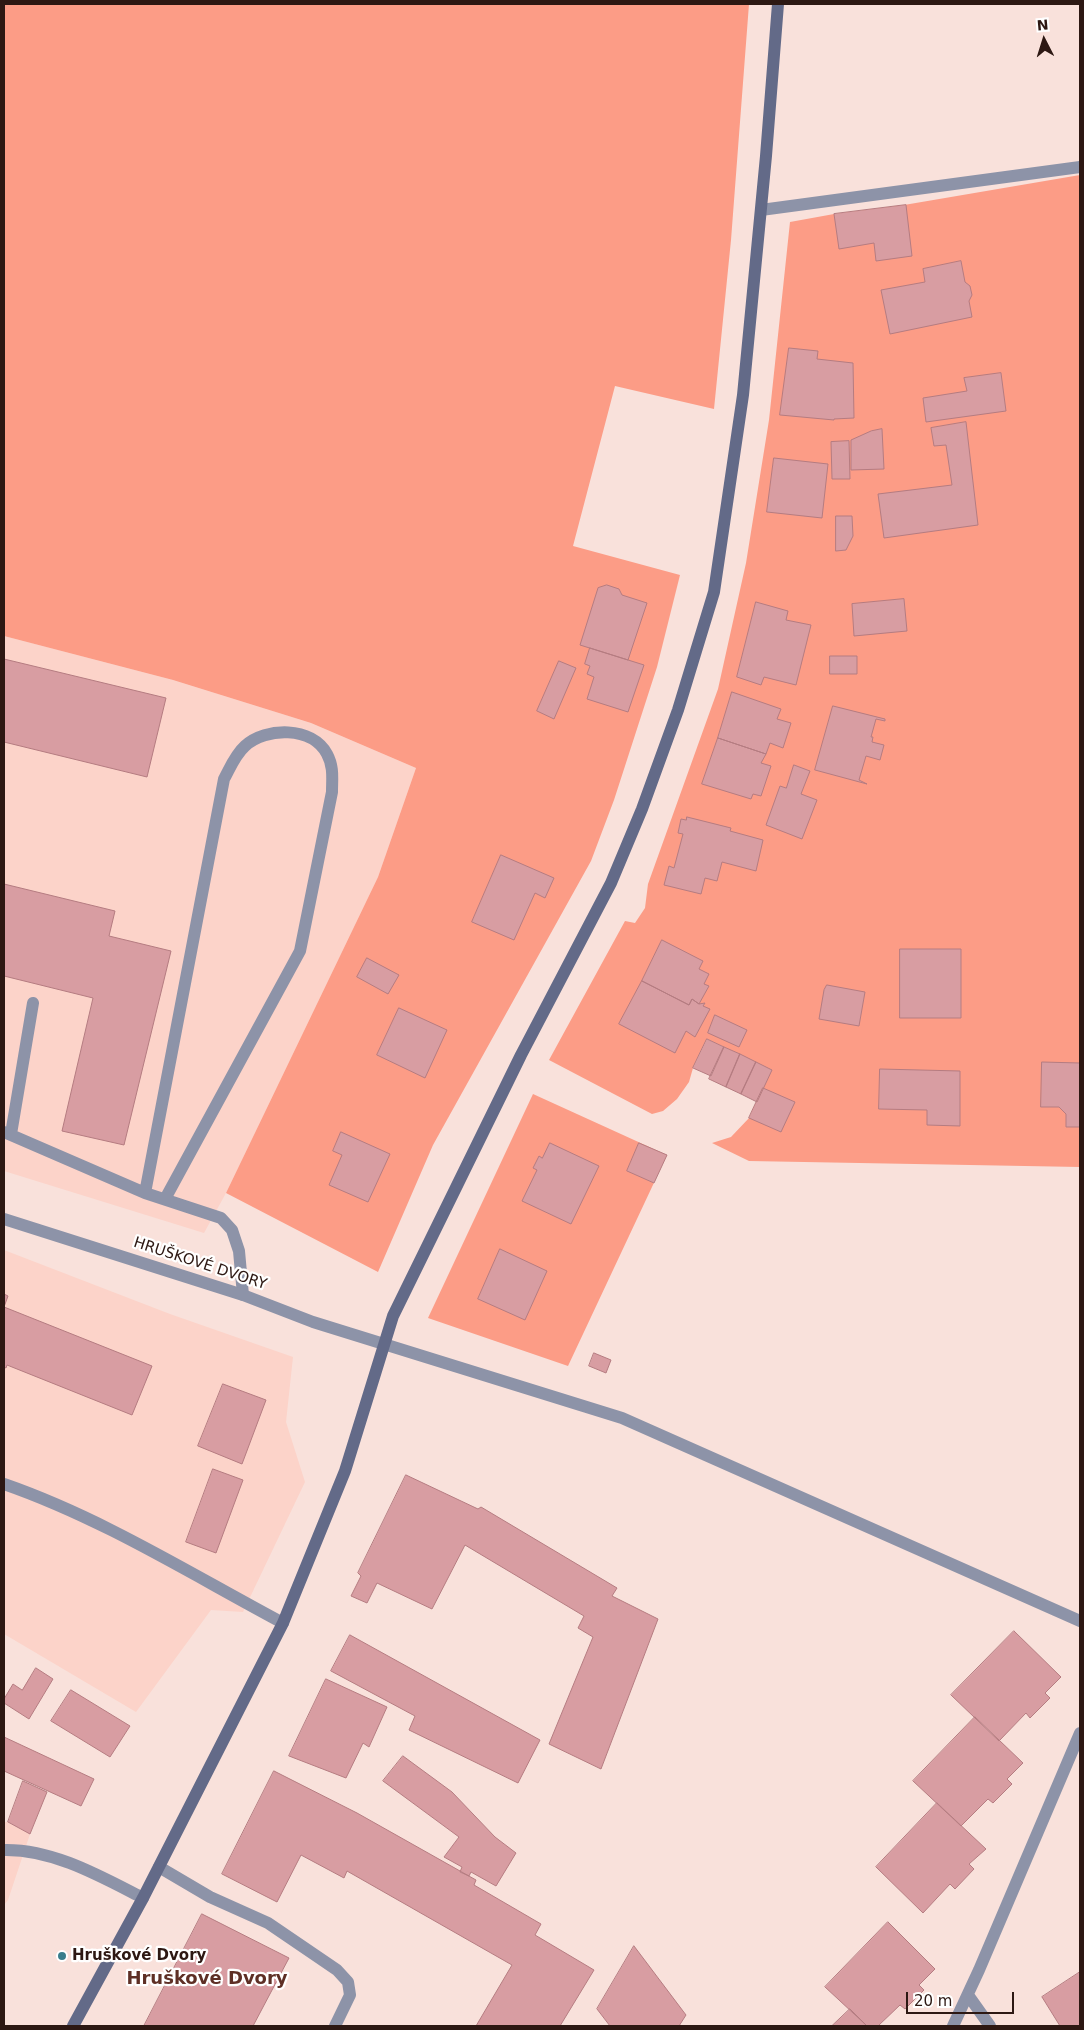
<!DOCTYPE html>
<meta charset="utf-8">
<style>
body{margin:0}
#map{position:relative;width:1084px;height:2030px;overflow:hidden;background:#f9e1db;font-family:"DejaVu Sans",sans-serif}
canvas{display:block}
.frame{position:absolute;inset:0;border:5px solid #2d1813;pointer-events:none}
.north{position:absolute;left:1019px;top:15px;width:50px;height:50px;-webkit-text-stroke:4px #fff;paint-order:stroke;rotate:355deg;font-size:14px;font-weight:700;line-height:20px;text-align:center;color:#2d1813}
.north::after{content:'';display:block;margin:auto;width:18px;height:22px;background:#2d1813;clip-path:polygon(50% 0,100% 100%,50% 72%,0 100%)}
.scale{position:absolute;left:906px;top:1992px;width:108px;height:22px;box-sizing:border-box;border:2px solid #2d1813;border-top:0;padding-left:6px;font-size:15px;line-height:18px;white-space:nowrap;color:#2d1813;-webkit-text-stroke:4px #fff;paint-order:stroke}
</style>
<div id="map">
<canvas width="1084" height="2030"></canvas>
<div class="frame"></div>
<div class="north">N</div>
<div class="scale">20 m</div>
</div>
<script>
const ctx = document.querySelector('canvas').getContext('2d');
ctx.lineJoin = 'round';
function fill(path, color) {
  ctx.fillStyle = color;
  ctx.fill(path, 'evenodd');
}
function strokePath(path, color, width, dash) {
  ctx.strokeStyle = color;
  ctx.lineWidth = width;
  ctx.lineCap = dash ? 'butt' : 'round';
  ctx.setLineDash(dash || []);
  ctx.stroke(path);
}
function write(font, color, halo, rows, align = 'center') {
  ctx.font = font + ' "DejaVu Sans",sans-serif';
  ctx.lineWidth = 4.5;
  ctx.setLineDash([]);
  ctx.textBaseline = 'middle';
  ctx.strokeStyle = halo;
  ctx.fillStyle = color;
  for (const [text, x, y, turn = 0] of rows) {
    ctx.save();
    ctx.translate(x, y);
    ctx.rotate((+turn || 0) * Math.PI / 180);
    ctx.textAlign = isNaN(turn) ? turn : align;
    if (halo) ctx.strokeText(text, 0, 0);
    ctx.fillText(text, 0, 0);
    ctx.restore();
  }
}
const built = new Path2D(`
 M 4,636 L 173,680 L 311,723 L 416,768 L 378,877 L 226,1193 L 204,1233 L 4,1171 Z
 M 4,1250 L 170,1314 L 293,1357 L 286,1422 L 305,1482 L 243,1612 L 211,1610 L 136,1712 L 4,1634 Z
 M 4,1822 L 8,1822 L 30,1834 L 8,1900 L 4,1905 Z`);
const green = new Path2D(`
 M 4,4 L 749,4 L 731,240 L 714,409 L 615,386 L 573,546 L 680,575 L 657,667 L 614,800 L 591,861 L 433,1145 L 378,1272 L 226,1193 L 378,877 L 416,768 L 311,723 L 173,680 L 4,636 Z
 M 1080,175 L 1080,1167 L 749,1161 L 712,1143 L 731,1137 L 749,1118 L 771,1070 L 707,1039 L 693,1068 L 689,1082 L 677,1099 L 663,1111 L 652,1114 L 549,1060 L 625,921 L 635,923 L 645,908 L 648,884 L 718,689 L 746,563 L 769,420 L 790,222 L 834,214 L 904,205 Z
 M 533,1094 L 667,1155 L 568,1366 L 428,1318 Z`);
const building = new Path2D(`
 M 906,205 L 912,256 L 876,261 L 874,243 L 839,249 L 834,214 Z
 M 961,261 L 965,282 L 970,286 L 972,295 L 969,301 L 972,317 L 890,334 L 881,290 L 925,282 L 923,269 Z
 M 789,348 L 818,351 L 817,359 L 853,363 L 854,418 L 834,419 L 834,420 L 780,415 Z
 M 1001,373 L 1006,411 L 926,422 L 923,398 L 967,391 L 964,378 Z
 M 966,422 L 978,525 L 884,538 L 878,494 L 952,485 L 946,445 L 934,446 L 931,428 Z
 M 882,429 L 884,469 L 851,470 L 851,440 L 871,431 Z
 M 849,441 L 850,479 L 832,479 L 831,442 Z
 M 774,458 L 828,464 L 822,518 L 767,512 Z
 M 836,516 L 852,516 L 853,536 L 846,550 L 836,551 Z
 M 607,585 L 619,589 L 622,595 L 647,603 L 628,660 L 580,645 L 598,588 Z
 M 904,599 L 907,631 L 854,636 L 852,604 Z
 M 756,602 L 788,611 L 786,620 L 811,625 L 796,685 L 764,677 L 761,685 L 737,677 Z
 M 590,648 L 644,665 L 628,712 L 587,699 L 594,677 L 587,674 L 590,666 L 585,664 Z
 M 830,656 L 857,656 L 857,674 L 830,674 Z
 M 4,659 L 166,698 L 147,777 L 4,742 Z
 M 559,661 L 576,668 L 554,719 L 537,711 Z
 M 732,692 L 781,709 L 777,719 L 791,723 L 783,748 L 770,743 L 766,754 L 718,738 Z
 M 833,706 L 885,719 L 885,721 L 876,719 L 871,737 L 873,737 L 872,742 L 884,745 L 880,760 L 866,756 L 859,780 L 867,784 L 815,770 Z
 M 718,738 L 766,754 L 761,763 L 771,766 L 761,796 L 753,794 L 751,799 L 702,784 Z
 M 794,765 L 810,771 L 801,794 L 817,800 L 802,839 L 766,825 L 780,786 L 786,788 Z
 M 687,817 L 731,828 L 730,831 L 763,840 L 756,871 L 722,862 L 717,881 L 705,878 L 701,894 L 664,885 L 669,866 L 674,868 L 683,834 L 678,833 L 681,819 L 686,820 Z
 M 501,855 L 554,878 L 545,898 L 535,893 L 514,940 L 472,922 Z
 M 4,884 L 115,911 L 109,936 L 171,951 L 124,1145 L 62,1131 L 93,998 L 4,976 Z
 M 662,940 L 703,961 L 699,969 L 709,974 L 704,984 L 709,986 L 699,1004 L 692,999 L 689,1005 L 642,981 Z
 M 900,949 L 961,949 L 961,1018 L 900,1018 Z
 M 367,958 L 399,975 L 388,994 L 357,977 Z
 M 642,981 L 689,1005 L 692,999 L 699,1004 L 705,1003 L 703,1006 L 710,1009 L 695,1037 L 686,1031 L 675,1053 L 619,1024 Z
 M 827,985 L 865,992 L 859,1026 L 819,1019 L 824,990 Z
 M 399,1008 L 447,1030 L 425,1078 L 377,1055 Z
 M 715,1015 L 747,1030 L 739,1047 L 708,1033 Z
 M 707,1039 L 724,1047 L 711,1076 L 693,1068 Z
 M 724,1047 L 740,1054 L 726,1087 L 709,1079 Z
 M 740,1054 L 756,1062 L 741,1094 L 726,1087 Z
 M 756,1062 L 772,1070 L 757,1102 L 741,1094 Z
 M 1042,1062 L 1080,1063 L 1080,1127 L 1066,1127 L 1066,1114 L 1059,1107 L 1041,1107 Z
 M 880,1069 L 960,1071 L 960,1126 L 927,1125 L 927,1110 L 879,1109 Z
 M 763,1088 L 795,1102 L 781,1132 L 749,1118 Z
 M 341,1132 L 390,1154 L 368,1202 L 329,1185 L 342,1155 L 333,1151 Z
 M 550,1143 L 599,1166 L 571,1224 L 522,1201 L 537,1170 L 533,1168 L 539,1156 L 542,1158 Z
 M 639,1143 L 667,1155 L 654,1183 L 627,1171 Z
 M 500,1249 L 547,1271 L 525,1320 L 478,1299 Z
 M 4,1294 L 8,1296 L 4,1307 Z
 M 4,1307 L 152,1366 L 132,1415 L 7,1365 L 6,1368 L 4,1367 Z
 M 594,1353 L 611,1360 L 606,1373 L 589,1366 Z
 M 223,1384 L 266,1400 L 242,1464 L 198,1446 Z
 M 213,1469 L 243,1480 L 216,1553 L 186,1542 Z
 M 406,1475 L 478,1509 L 481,1507 L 617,1588 L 612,1596 L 658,1619 L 601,1769 L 549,1744 L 593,1637 L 578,1628 L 584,1616 L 465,1545 L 432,1609 L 377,1583 L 367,1603 L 351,1596 L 361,1576 L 358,1573 Z
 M 1014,1631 L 1061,1677 L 1045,1693 L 1050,1698 L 1030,1718 L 1026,1713 L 999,1741 L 951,1695 Z
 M 350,1635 L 540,1740 L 518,1783 L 409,1730 L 415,1716 L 331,1671 Z
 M 36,1668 L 53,1679 L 29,1719 L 4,1703 L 4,1699 L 13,1684 L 22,1690 Z
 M 326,1679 L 387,1707 L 369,1747 L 363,1743 L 346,1778 L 289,1756 Z
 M 71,1690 L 130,1726 L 110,1757 L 51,1721 Z
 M 975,1717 L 1023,1763 L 1007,1779 L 1012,1784 L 993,1803 L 988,1799 L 961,1826 L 913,1781 Z
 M 4,1737 L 94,1779 L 81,1806 L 4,1771 Z
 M 403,1756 L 452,1792 L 495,1837 L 516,1853 L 496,1886 L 471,1872 L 469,1876 L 460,1872 L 462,1867 L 444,1857 L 459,1837 L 383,1781 Z
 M 274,1771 L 357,1813 L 476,1880 L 474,1885 L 541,1924 L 535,1935 L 594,1970 L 560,2026 L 476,2026 L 512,1965 L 347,1871 L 344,1878 L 301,1855 L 277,1902 L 222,1874 Z
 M 23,1781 L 47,1792 L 30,1834 L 8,1822 Z
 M 937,1803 L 986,1849 L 969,1864 L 974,1869 L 955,1889 L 950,1884 L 923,1913 L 876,1867 Z
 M 202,1914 L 289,1958 L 253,2026 L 144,2026 Z
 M 888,1922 L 935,1969 L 919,1985 L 924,1990 L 905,2009 L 900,2005 L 878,2026 L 867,2026 L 825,1987 Z
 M 634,1946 L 686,2015 L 679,2026 L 610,2026 L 597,2009 Z
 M 1080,1972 L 1080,2026 L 1060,2026 L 1042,1997 Z
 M 850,2009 L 867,2026 L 832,2026 Z`);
const lane = new Path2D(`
 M 761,210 L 1080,167
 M 4,1132 L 145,1193 L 221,1218 L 232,1230 L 239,1251 L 243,1295
 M 11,1134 L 33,1003
 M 145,1193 L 224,779 C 230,768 235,755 245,746 C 266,727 312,726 327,754 C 334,767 332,778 332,792 L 300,951 L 165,1199
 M 4,1484 C 102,1518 191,1574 283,1623
 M 4,1850 C 53,1849 100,1876 143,1898
 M 159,1867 L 210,1897 L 268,1923 L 337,1970 L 348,1982 L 350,1995 L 335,2026`);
const street = new Path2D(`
 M 4,1219 L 243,1295 L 313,1322 L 622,1418 L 1080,1621
 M 968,1995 L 990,2026
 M 953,2026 L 979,1970 L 1080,1733`);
const secondary = new Path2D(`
 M 73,2026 L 143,1898 L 283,1623 L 345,1471 L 393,1316 L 521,1055 L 611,883 L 642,809 L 678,710 L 714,592 L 743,395 L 766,156 L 778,4`);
const markers = [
 [62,1956,5,"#397d8c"]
];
const streetNames = [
 ["HRUŠKOVÉ DVORY",200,1264,18]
];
const poiNames = [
 ["Hruškové Dvory",72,1956]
];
const quarterNames = [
 ["Hruškové Dvory",207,1979]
];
fill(built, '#fcd3c9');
fill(green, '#fc9c86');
fill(building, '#d89da2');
strokePath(building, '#b57c81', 1);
strokePath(lane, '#8d93a8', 12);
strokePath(street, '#8d93a8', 12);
strokePath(secondary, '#636a88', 12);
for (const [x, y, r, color] of markers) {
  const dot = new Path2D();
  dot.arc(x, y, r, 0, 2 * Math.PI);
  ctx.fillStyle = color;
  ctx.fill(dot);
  strokePath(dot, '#fff', 2);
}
write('15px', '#2d1813', '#fff', streetNames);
write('bold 15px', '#2d1813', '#fff', poiNames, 'left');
write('bold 18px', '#5e2f25', '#fff', quarterNames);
</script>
